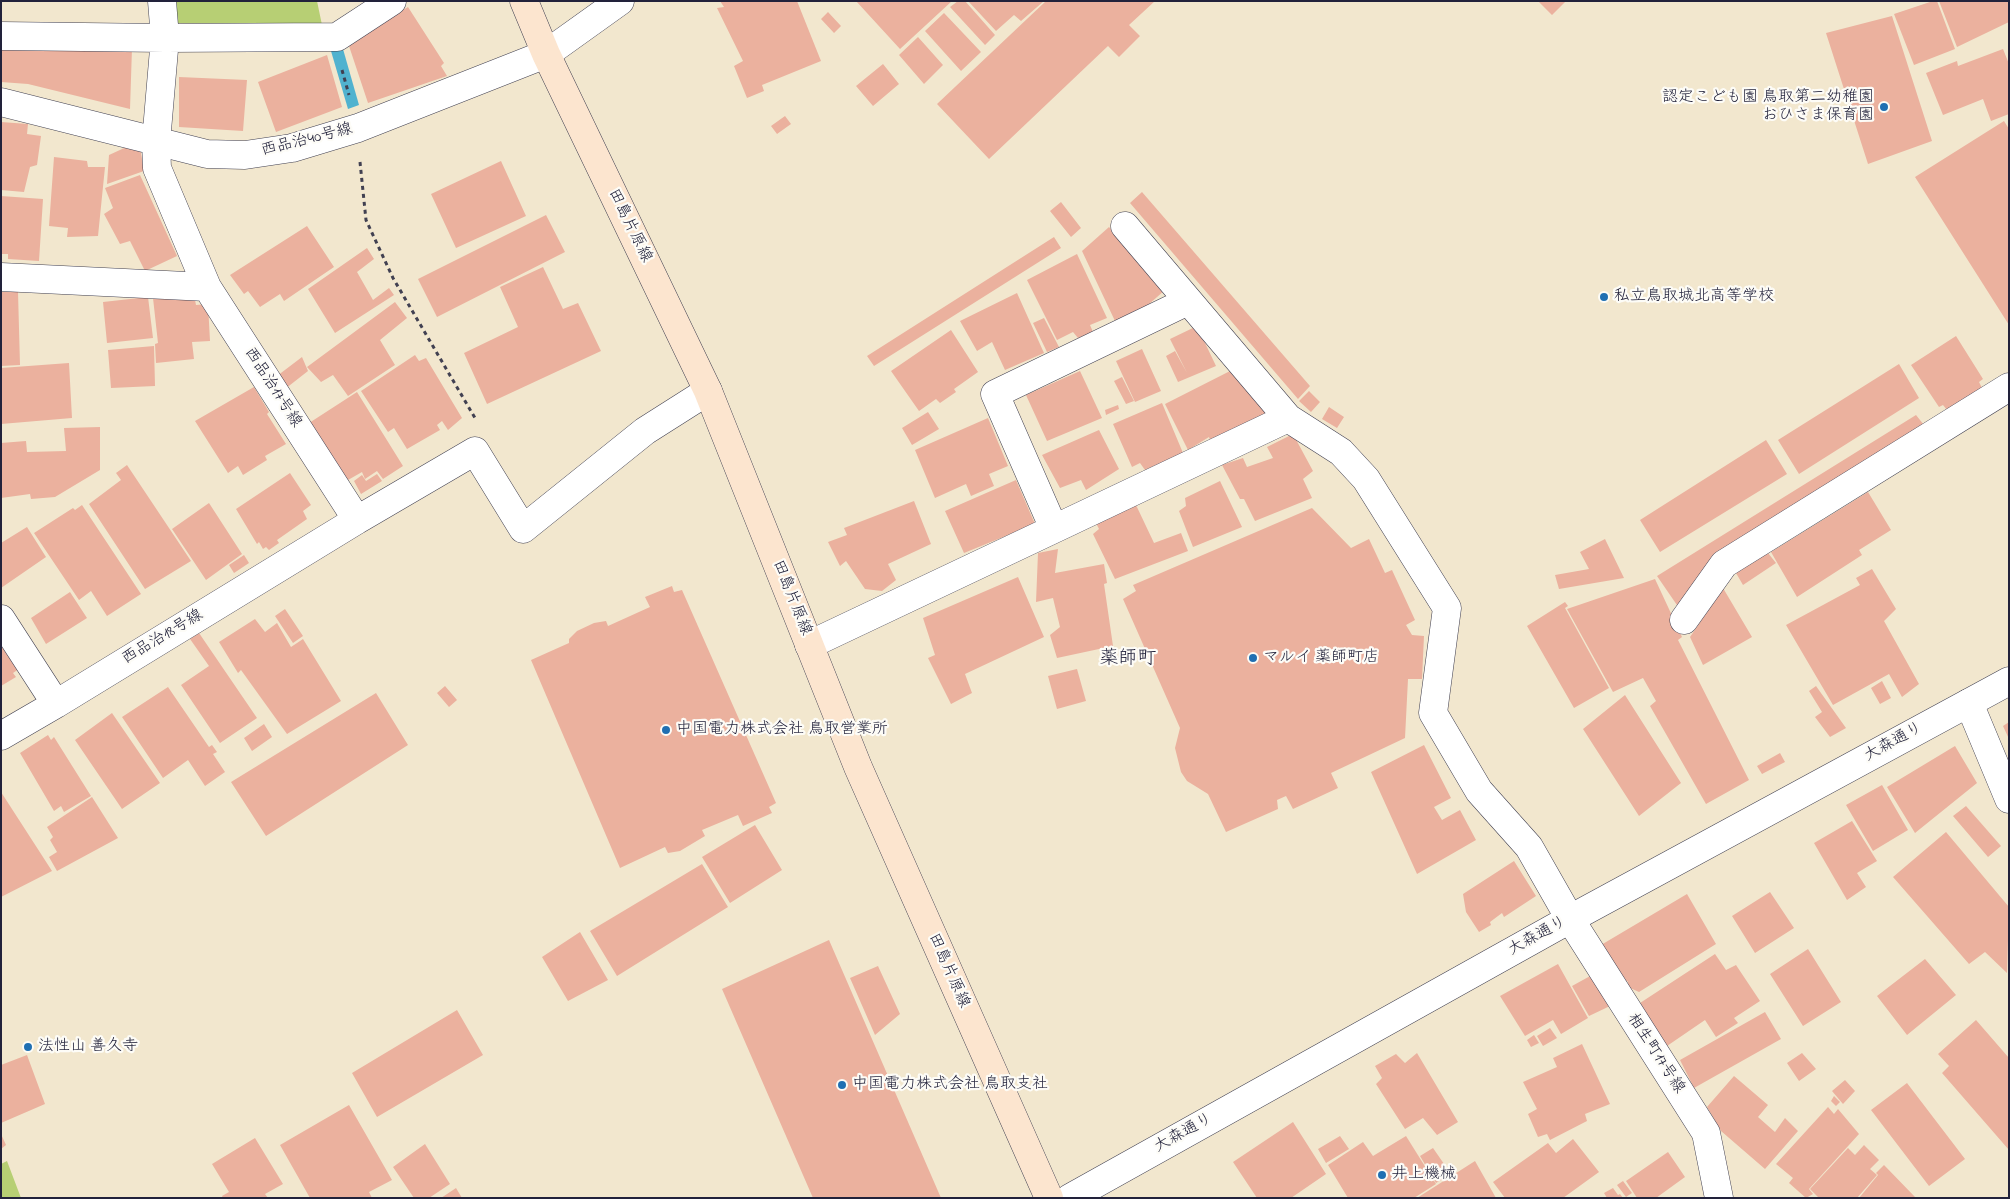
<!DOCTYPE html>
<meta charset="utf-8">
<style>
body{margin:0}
#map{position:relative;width:2010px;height:1199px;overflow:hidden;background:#f2e7ce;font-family:"Indie Flower",sans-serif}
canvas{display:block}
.frame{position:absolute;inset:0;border:2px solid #22223b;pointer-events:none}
</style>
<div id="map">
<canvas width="2010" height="1199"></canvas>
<div class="frame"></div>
</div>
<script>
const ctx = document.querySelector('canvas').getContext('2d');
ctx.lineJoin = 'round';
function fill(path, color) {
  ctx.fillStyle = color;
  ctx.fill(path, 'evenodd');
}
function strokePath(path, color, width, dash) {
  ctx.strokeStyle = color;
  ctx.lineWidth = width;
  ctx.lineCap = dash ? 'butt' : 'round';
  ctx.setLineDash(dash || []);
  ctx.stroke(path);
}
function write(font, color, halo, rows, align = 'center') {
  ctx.font = font + ' "Indie Flower","Klee One",sans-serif';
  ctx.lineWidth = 4.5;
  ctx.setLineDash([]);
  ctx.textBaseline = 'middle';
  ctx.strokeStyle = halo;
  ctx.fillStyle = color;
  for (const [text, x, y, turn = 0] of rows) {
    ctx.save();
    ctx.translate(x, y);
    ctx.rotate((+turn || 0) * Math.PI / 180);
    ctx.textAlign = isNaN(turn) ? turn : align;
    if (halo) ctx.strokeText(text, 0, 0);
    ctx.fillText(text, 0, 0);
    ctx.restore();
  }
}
const green = new Path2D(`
 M 172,1 L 317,1 L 322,25 L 177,23 Z
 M 7,1161 L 21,1198 L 1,1198 L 1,1164 Z`);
const water = new Path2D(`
 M 343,49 L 359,105 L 348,109 L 331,51 Z`);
const building = new Path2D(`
 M 720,1 L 797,1 L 821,61 L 762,85 L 764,91 L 747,98 L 734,66 L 743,61 L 717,8 L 724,7 Z
 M 856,1 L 952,1 L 900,49 Z
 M 958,1 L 965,1 L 995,35 L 985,45 L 950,7 Z
 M 968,1 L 1044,1 L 1021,21 L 1014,15 L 996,31 Z
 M 1046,1 L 1155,1 L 1129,25 L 1140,36 L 1119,57 L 1108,46 L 989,159 L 937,104 Z
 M 1538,1 L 1566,1 L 1552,15 Z
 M 1933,1 L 1937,1 L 1955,49 L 1914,65 L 1894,14 Z
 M 1939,1 L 2009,1 L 2009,22 L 1957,47 Z
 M 408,7 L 444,63 L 441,66 L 447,76 L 368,103 L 348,43 Z
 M 828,12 L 841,26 L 834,33 L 821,19 Z
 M 944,13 L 981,52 L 961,71 L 925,31 Z
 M 1892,16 L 1932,141 L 1868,164 L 1826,33 Z
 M 918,37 L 943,65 L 924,84 L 899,55 Z
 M 1,47 L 132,48 L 130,109 L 28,84 L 1,82 Z
 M 2003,49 L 2009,64 L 2009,114 L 1991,121 L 1983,99 L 1943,115 L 1926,73 L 1957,61 L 1958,66 Z
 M 327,55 L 342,107 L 276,132 L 258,82 Z
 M 883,64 L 899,84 L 873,106 L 856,86 Z
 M 179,77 L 247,80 L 243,131 L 179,127 Z
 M 785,116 L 791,124 L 777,134 L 771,126 Z
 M 2004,121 L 2009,129 L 2009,325 L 1915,177 Z
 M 1,122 L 28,124 L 27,134 L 41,136 L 37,165 L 30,167 L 24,192 L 1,190 Z
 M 133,144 L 140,147 L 144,171 L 107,184 L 109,155 Z
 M 54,157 L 87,161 L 88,167 L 105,167 L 98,236 L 67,237 L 68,228 L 49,226 Z
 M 501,161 L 526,216 L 456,248 L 431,194 Z
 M 140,175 L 177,256 L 145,271 L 130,241 L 120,244 L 104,214 L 113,208 L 105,188 Z
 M 1142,192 L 1310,386 L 1298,399 L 1130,203 Z
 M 1,196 L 43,199 L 39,261 L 8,259 L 8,254 L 1,254 Z
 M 1061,202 L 1081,228 L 1071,237 L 1050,211 Z
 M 546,215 L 565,252 L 437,317 L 418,279 Z
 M 307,226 L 334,267 L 284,301 L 280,294 L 260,307 L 248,291 L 244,294 L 230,275 Z
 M 1109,227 L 1165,290 L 1148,305 L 1115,321 L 1082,251 Z
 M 1054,237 L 1061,248 L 874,366 L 867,356 Z
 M 367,248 L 374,259 L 357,272 L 373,300 L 389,288 L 394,295 L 335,333 L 308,289 Z
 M 1077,254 L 1107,318 L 1090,325 L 1093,332 L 1078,338 L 1073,332 L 1057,340 L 1027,280 Z
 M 543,267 L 563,309 L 578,303 L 601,351 L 487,404 L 464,353 L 518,327 L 500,287 Z
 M 1,292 L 18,292 L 20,365 L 1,366 Z
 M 1017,293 L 1044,353 L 1005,370 L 992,342 L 977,351 L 960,321 Z
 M 148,297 L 153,338 L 107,343 L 103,302 Z
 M 153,298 L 195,300 L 196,305 L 208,304 L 210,341 L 192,342 L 194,359 L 156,363 L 155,344 L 158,343 Z
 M 395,302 L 407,318 L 380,340 L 395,365 L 348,396 L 333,375 L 321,382 L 307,367 Z
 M 1044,318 L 1059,347 L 1047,352 L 1033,323 Z
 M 1197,326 L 1216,366 L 1178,382 L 1166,356 L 1175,351 L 1187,373 L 1170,339 Z
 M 951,330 L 978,372 L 954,389 L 956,392 L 940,403 L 936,399 L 919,411 L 891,371 Z
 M 1956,336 L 1983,379 L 1979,382 L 1982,388 L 1947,410 L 1943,405 L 1939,407 L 1911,365 Z
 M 154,346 L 155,386 L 111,388 L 108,350 Z
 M 1142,349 L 1161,391 L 1135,402 L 1116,361 Z
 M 415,355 L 419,361 L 426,358 L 462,418 L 448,430 L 442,421 L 437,425 L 440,430 L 407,449 L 394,428 L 388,432 L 361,391 Z
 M 302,357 L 308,371 L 285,389 L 277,376 Z
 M 69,363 L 72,418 L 1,424 L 1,368 Z
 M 1899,364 L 1919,398 L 1799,474 L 1778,440 Z
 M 1234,369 L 1270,412 L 1210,440 L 1209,437 L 1188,450 L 1165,404 Z
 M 1080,371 L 1102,418 L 1047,441 L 1026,395 Z
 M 1122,377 L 1134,401 L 1126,404 L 1114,381 Z
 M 254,387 L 269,412 L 267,414 L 286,444 L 265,456 L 267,460 L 243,475 L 238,466 L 228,473 L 195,421 Z
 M 1309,391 L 1320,402 L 1311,412 L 1299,401 Z
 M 357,392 L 403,466 L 383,479 L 377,471 L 365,479 L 362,472 L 348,480 L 306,425 Z
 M 1162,403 L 1183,453 L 1145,470 L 1140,463 L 1132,467 L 1113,424 Z
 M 1118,405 L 1119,409 L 1106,415 L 1105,410 Z
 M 1329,407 L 1344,417 L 1337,428 L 1322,419 Z
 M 928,412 L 939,429 L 912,445 L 902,428 Z
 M 1916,415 L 1924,425 L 1711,557 L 1713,560 L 1679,608 L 1657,576 Z
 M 988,418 L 1008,466 L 989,474 L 994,486 L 971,496 L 966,484 L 935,498 L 915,450 Z
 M 100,427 L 100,470 L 55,497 L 31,499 L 30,494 L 1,498 L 1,443 L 26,441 L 27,452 L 66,451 L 64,428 Z
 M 1099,430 L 1119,469 L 1086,490 L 1081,480 L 1060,488 L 1042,455 Z
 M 1293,434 L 1313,471 L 1303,479 L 1312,498 L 1255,521 L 1244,499 L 1240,499 L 1222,465 L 1243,458 L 1247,467 L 1273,458 L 1267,447 Z
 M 1766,440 L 1787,474 L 1660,552 L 1640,520 Z
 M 127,465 L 191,561 L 145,589 L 89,504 L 121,480 L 116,473 Z
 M 290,473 L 311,505 L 303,511 L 307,519 L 277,540 L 279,543 L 269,550 L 266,547 L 263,549 L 259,542 L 257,544 L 236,509 Z
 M 377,474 L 382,481 L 361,494 L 354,481 L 362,475 L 366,481 Z
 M 1016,480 L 1035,524 L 964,553 L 945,511 Z
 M 1220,481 L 1242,527 L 1193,547 L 1179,511 L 1186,506 L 1185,498 Z
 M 1868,492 L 1891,530 L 1859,550 L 1862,555 L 1797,597 L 1771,552 Z
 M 914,501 L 931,544 L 888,564 L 896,580 L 882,591 L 865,589 L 846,561 L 840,566 L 828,542 L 847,535 L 844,528 Z
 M 209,503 L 242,554 L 206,580 L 172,529 Z
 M 82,505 L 141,594 L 107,616 L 91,591 L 79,600 L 34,533 L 73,508 L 75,510 Z
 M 1136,505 L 1154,543 L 1181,533 L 1188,551 L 1115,579 L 1093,534 L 1099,529 L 1095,521 Z
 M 1312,508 L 1351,548 L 1369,539 L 1385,573 L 1392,570 L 1415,620 L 1406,625 L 1412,635 L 1424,636 L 1422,679 L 1408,679 L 1405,738 L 1331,773 L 1338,788 L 1293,809 L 1286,796 L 1277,800 L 1278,809 L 1226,832 L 1208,794 L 1187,781 L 1181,772 L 1175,748 L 1180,728 L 1123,599 L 1136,591 L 1133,585 Z
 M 27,527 L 46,557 L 1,588 L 1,543 Z
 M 1605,539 L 1624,578 L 1559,589 L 1555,575 L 1589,569 L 1580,552 Z
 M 1058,549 L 1055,573 L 1104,564 L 1107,583 L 1104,584 L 1113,646 L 1057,658 L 1050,635 L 1060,627 L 1053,598 L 1036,602 L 1038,553 Z
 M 1768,553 L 1776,563 L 1743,585 L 1736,573 Z
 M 244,555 L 249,563 L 234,573 L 229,565 Z
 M 1872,569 L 1896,609 L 1884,621 L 1919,684 L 1902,697 L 1889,674 L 1833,705 L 1786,625 L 1860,585 L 1856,578 Z
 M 1018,577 L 1044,637 L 965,674 L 972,693 L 951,704 L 928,658 L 935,655 L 923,618 Z
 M 1655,579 L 1682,637 L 1678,640 L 1749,780 L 1706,804 L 1650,706 L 1656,701 L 1643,678 L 1613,692 L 1567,609 Z
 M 672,586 L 674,592 L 682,590 L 776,803 L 769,807 L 772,813 L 743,826 L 738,815 L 702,830 L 705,836 L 680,851 L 668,853 L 665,847 L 620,868 L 531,660 L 569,643 L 569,639 L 577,631 L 594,623 L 606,621 L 608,626 L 650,607 L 645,597 Z
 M 1723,588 L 1752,637 L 1703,665 L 1690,637 Z
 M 70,592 L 87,618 L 46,644 L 31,618 Z
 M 1565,602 L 1568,606 L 1565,608 L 1609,688 L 1574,708 L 1527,626 Z
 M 285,609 L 303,636 L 293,643 L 275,616 Z
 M 255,619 L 265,632 L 277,623 L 291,647 L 303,639 L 341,701 L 287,734 L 241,670 L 238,673 L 219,642 Z
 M 199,633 L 257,718 L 220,743 L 181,685 L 209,666 L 190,639 Z
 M 1,642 L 19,669 L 13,673 L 16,677 L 1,686 Z
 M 1077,669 L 1086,701 L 1057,709 L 1048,676 Z
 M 1882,681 L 1891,698 L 1880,704 L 1871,688 Z
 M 445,686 L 457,700 L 449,707 L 437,693 Z
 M 1816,686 L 1846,728 L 1830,737 L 1815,717 L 1822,712 L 1809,691 Z
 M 168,687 L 209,747 L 212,745 L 217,752 L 213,754 L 225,772 L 205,786 L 188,760 L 163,778 L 122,717 Z
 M 376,693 L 408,745 L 266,836 L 231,782 Z
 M 1625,695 L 1681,783 L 1639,816 L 1583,729 Z
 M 112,713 L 160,783 L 122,809 L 75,740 Z
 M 2009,722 L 2009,739 L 2003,726 Z
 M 264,724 L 272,737 L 252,751 L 244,738 Z
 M 48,735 L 51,740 L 54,737 L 91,796 L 64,812 L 61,806 L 54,811 L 20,753 Z
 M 1424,745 L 1451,798 L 1434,807 L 1442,820 L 1460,810 L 1476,840 L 1417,874 L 1371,772 Z
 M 1955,746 L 1977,783 L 1915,833 L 1887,787 Z
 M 1780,753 L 1785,762 L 1762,774 L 1757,766 Z
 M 1882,785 L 1908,830 L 1873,851 L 1846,805 Z
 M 1,792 L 52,871 L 1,897 Z
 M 92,797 L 118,838 L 57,871 L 49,857 L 57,852 L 50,840 L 53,837 L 47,827 Z
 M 1966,806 L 2001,846 L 1988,857 L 1953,816 Z
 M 1852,821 L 1877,861 L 1857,873 L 1866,887 L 1847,900 L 1814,843 Z
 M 755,825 L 782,870 L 730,903 L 702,857 Z
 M 1946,832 L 2009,907 L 2007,973 L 1985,952 L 1969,964 L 1893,877 Z
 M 1514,861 L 1536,896 L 1504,917 L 1502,913 L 1490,922 L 1491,925 L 1479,932 L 1466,912 L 1463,894 Z
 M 702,864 L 728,907 L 617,976 L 590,931 Z
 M 1770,892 L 1794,928 L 1755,953 L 1732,916 Z
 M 1687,894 L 1716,944 L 1639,992 L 1628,987 L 1628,981 L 1622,986 L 1601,945 Z
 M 580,932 L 608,980 L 568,1001 L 542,957 Z
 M 829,940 L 941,1198 L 813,1198 L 722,989 Z
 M 1808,949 L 1841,1002 L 1803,1026 L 1770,974 Z
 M 1715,954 L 1726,970 L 1736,965 L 1760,1001 L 1734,1018 L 1738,1023 L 1716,1037 L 1705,1020 L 1667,1046 L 1640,1003 Z
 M 1925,959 L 1956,995 L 1907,1035 L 1877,996 Z
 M 1558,964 L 1588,1018 L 1561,1034 L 1553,1020 L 1525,1036 L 1500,996 Z
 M 878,966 L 900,1014 L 875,1035 L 850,978 Z
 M 1592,975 L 1610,1006 L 1589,1016 L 1572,986 Z
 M 457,1010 L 483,1055 L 377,1117 L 352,1073 Z
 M 1765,1012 L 1781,1039 L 1694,1088 L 1680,1060 Z
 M 1976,1020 L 2009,1058 L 2009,1150 L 1942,1073 L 1949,1066 L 1938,1054 Z
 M 1550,1028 L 1557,1038 L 1543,1046 L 1537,1036 Z
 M 1534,1035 L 1539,1043 L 1531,1047 L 1527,1040 Z
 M 1582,1044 L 1610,1104 L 1585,1114 L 1587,1121 L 1550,1140 L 1547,1134 L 1538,1137 L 1528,1114 L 1537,1109 L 1523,1082 L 1557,1067 L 1553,1058 Z
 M 1417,1053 L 1458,1122 L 1437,1135 L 1423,1118 L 1405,1129 L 1376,1084 L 1382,1078 L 1375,1066 L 1396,1054 L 1405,1063 Z
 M 1802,1053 L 1816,1069 L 1799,1081 L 1787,1063 Z
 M 27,1055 L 45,1104 L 1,1123 L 1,1065 Z
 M 1734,1076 L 1768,1105 L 1758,1117 L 1775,1132 L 1785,1118 L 1798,1131 L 1765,1169 L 1721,1131 L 1707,1107 Z
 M 1845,1080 L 1855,1091 L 1843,1104 L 1832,1091 Z
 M 1907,1083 L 1965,1159 L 1929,1186 L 1871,1110 Z
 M 1834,1096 L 1840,1102 L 1836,1106 L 1831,1101 Z
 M 349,1105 L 392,1180 L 369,1192 L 372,1198 L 310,1198 L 280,1145 Z
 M 1828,1107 L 1834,1114 L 1838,1109 L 1859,1134 L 1809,1189 L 1813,1194 L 1806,1198 L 1789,1183 L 1793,1178 L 1776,1164 Z
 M 1293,1122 L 1326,1174 L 1291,1198 L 1257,1198 L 1233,1162 Z
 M 1,1134 L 6,1145 L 1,1149 Z
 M 1340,1136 L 1349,1149 L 1326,1163 L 1318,1149 Z
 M 1406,1136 L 1436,1184 L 1414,1198 L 1348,1198 L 1328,1165 L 1363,1142 L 1373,1156 Z
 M 255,1138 L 283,1184 L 265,1194 L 268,1198 L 223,1198 L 222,1196 L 229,1192 L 212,1164 Z
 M 1573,1139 L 1599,1172 L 1563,1198 L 1505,1198 L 1493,1182 L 1548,1143 L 1556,1153 Z
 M 425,1144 L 450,1184 L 429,1198 L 414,1198 L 393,1167 Z
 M 1864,1145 L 1879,1160 L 1870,1169 L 1877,1175 L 1857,1198 L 1819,1198 L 1810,1189 L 1848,1148 L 1855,1155 Z
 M 1433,1148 L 1451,1174 L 1436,1183 L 1420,1156 Z
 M 1668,1152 L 1685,1177 L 1656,1198 L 1637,1198 L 1626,1181 Z
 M 1475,1161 L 1496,1198 L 1417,1198 Z
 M 1884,1165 L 1916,1198 L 1859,1198 L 1878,1175 L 1876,1173 Z
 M 1623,1181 L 1632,1193 L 1626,1197 L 1617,1185 Z
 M 456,1188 L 462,1198 L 441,1198 Z
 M 1613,1188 L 1618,1195 L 1620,1194 L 1623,1198 L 1607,1198 L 1604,1193 Z`);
const path = new Path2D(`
 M 342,70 L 349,95
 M 360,162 L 366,220 L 393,278 L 475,418`);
const minor = new Path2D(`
 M 392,1 L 337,37 L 165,38 L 156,142 L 157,168 L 207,287 L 357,520 L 475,451 L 523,529 L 645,431 L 708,391
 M 1,36 L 165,38 L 162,1
 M 1,102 L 207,154 L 245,155 L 292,148 L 358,128 L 546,54 L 620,1
 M 1125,226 L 1288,418 L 1341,452 L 1366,479 L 1447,608 L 1433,713 L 1479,791 L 1529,847 L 1570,919 L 1706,1133 L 1719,1198
 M 1,277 L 207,287
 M 1054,529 L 1288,418
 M 1,619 L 56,704 L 357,520
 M 1684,620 L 1724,564 L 2009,387
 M 809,645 L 1054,529 L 995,394 L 1188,301
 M 1969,703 L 2009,799
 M 1,736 L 56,704`);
const tertiary = new Path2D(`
 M 1070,1198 L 1570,919 L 2009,681`);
const secondary = new Path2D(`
 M 524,1 L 546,54 L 708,391 L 858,767 L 1049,1198`);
const markers = [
 [1884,107,5,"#1f6fb2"],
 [1604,297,5,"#1f6fb2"],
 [1253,658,5,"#1f6fb2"],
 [666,730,5,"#1f6fb2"],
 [28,1047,5,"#1f6fb2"],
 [842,1085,5,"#1f6fb2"],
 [1382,1175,5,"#1f6fb2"]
];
const poiNames = [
 ["認定こども園 鳥取第二幼稚園",1874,98,"right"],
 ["おひさま保育園",1874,116,"right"],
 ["私立鳥取城北高等学校",1614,297],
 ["マルイ 薬師町店",1263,658],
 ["中国電力株式会社 鳥取営業所",676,730],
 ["法性山 善久寺",38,1047],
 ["中国電力株式会社 鳥取支社",852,1085],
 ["井上機械",1392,1175]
];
const streetNames = [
 ["西品治40号線",307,141,-14],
 ["田島片原線",629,226,64],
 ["西品治17号線",272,388,57],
 ["田島片原線",791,598,68],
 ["西品治18号線",163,638,-31],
 ["大森通り",1894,743,-29],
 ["大森通り",1538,937,-29],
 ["田島片原線",948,971,66],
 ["相生町17号線",1655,1054,57],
 ["大森通り",1184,1134,-29]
];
const quarterNames = [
 ["薬師町",1128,660]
];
fill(green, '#b7cf74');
fill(water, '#50b2cf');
fill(building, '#ebb19e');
strokePath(minor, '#414051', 29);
strokePath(tertiary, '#414051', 29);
strokePath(secondary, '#414051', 29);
strokePath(path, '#414051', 3, [4, 4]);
strokePath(minor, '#fff', 28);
strokePath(tertiary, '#fff', 28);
strokePath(secondary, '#fce5cf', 28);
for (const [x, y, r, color] of markers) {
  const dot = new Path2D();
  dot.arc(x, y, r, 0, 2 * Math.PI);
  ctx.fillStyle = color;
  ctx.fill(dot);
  strokePath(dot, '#fdfcf7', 2);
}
write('16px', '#22223b', '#fdfcf7', poiNames, 'left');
write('16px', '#22223b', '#fdfcf7', streetNames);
write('19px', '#22223b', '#fdfcf7', quarterNames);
</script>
